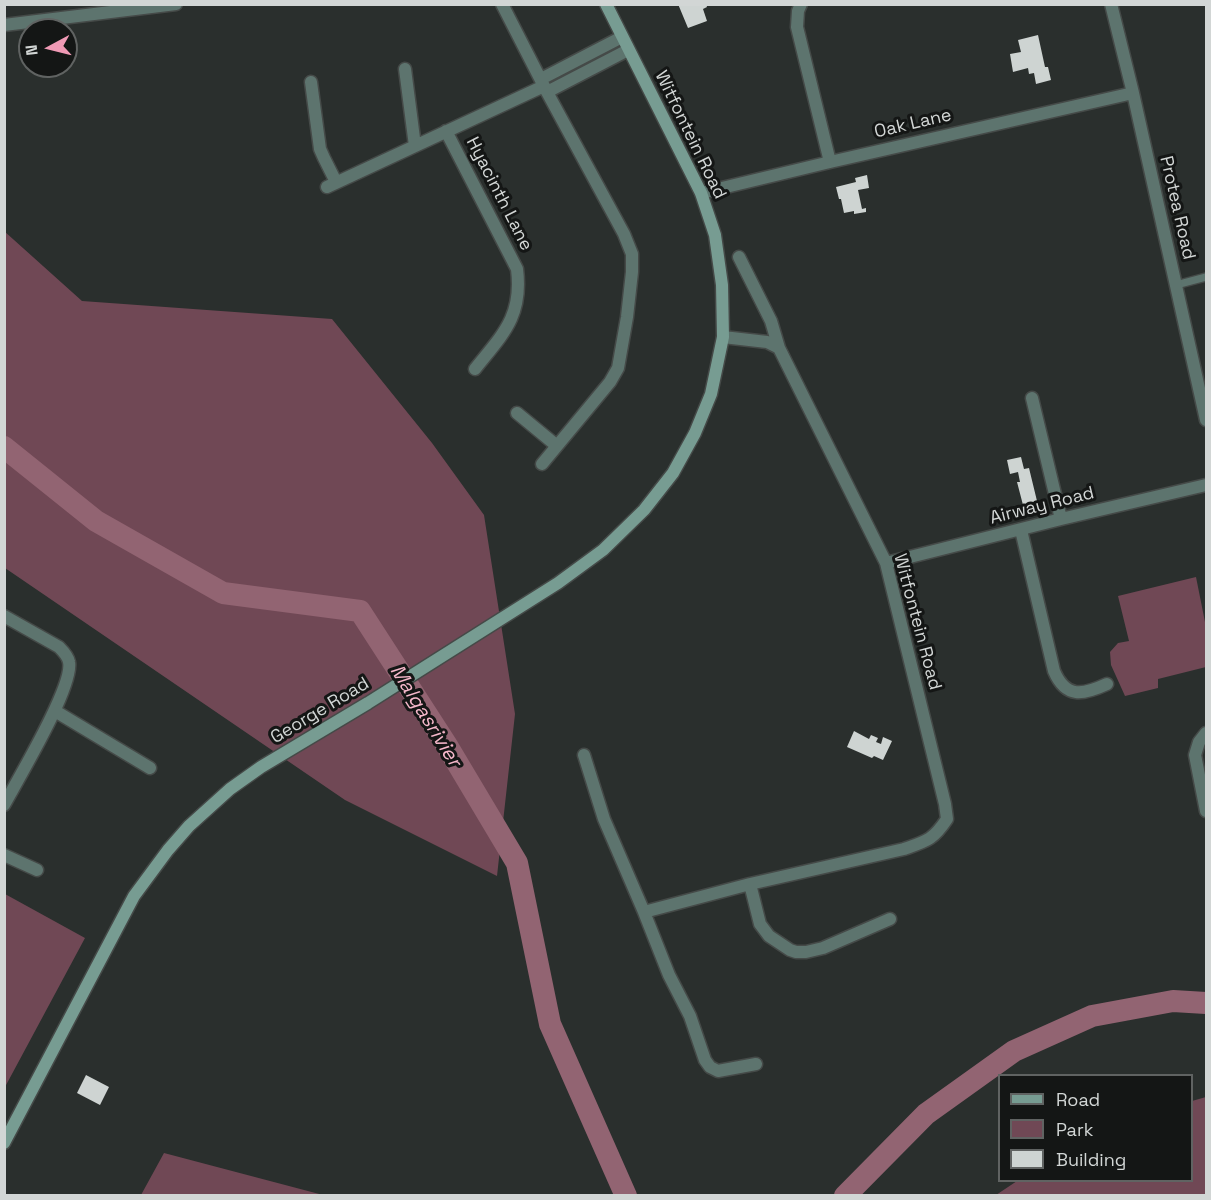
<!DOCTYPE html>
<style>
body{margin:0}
#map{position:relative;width:1211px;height:1200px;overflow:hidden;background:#2a2f2d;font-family:"Space Grotesk",sans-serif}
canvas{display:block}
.frame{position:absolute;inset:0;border:6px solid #d2d6d5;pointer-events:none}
.legend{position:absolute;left:998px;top:1074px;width:195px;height:108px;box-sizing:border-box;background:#141615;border:2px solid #606362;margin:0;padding:8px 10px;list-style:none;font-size:18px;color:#d2d6d5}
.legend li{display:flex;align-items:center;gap:12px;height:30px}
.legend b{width:30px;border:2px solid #606362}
.north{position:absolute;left:18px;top:18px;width:60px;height:60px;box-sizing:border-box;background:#141615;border:2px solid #606362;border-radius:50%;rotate:263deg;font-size:16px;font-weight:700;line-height:24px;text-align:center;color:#d2d6d5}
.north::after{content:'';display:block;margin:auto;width:21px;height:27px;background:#f09ab5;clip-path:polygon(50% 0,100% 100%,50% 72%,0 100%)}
</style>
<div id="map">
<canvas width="1211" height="1200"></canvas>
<div class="frame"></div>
<ul class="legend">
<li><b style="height:8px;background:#779c92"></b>Road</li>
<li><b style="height:16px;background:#704855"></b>Park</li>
<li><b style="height:16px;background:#ced4d2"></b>Building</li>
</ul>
<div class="north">N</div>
</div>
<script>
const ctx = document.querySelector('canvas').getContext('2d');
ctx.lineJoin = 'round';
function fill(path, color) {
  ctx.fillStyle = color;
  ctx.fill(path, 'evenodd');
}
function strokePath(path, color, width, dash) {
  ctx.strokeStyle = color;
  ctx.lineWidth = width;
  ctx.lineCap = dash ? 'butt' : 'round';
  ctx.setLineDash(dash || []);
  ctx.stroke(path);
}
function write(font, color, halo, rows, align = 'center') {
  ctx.font = font + ' "Space Grotesk",sans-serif';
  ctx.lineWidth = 6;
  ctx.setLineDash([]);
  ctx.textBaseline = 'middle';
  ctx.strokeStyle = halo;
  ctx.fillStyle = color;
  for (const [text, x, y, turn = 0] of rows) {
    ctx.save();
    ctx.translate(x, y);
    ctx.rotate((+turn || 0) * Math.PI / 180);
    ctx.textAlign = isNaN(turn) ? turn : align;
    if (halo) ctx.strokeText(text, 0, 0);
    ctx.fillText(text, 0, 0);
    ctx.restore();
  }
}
const green = new Path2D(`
 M 4,231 L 82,301 L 332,319 L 432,443 L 484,515 L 515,714 L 497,876 L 345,800 L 5,568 Z
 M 1196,577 L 1206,627 L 1206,667 L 1158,679 L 1158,688 L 1125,696 L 1111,665 L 1110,652 L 1118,643 L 1129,641 L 1118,596 Z
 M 5,894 L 85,938 L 5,1087 Z
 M 1206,1097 L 1206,1195 L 996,1195 L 1017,1181 L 1192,1180 L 1192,1101 Z
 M 164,1153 L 323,1195 L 141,1195 Z`);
const river = new Path2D(`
 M 4,447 L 96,521 L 223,593 L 360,611 L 446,744 L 517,863 L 550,1024 L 626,1196
 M 845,1196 L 926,1114 L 1014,1051 L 1092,1016 L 1173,1001 L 1206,1003`);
const building = new Path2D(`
 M 678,4 L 706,4 L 707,7 L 703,9 L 707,21 L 688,28 Z
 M 1038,35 L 1045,67 L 1048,67 L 1051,80 L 1036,84 L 1034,73 L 1029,74 L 1028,68 L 1013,72 L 1010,54 L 1021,52 L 1018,40 Z
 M 867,175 L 869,188 L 858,190 L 862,209 L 866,208 L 866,212 L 854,214 L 854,211 L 844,213 L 841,199 L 839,199 L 836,187 L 856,182 L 855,178 Z
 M 1021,457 L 1024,469 L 1029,468 L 1037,501 L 1023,505 L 1017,482 L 1020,482 L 1018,472 L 1010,474 L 1007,460 Z
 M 854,731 L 869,739 L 871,735 L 878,738 L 876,742 L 881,744 L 883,737 L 892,741 L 883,760 L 874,756 L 872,758 L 847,747 Z
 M 86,1075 L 109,1087 L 100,1105 L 77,1093 Z`);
const lane = new Path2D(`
 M 1176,285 L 1206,277`);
const street = new Path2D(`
 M 502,4 L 547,92 L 624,234 L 632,254 L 632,272 L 627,317 L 618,368 L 610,382 L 542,464
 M 801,4 L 798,11 L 797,27 L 830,162
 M 1111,4 L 1133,93 L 1206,420
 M 4,25 L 176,4
 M 405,69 L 415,146
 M 541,79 L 622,37
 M 311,82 L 320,149 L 324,158 L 336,182
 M 547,92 L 628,50
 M 446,131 L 517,269 C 523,317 502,335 475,369
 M 327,187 L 544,86
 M 701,193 L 830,162 L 1133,93
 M 739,257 L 771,321 L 779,348
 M 723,337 L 767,342 L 779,348 L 886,563 L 945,804 L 947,819 C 933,840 927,841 904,849 L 750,884
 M 1032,398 L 1061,519
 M 517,413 L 557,446
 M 1021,530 L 1054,671 C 1066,699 1083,695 1107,684
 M 886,563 L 1061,519 L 1206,485
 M 4,616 L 59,647 C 63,651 68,656 69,662 C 74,686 18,779 4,805
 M 55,711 L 150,768
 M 1206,733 L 1199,742 L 1195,755 L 1206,811
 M 584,755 L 604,819 L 644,912 L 669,975 L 690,1016 L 705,1060 L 710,1067 L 718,1071 L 756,1064
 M 4,855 L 37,870
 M 644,912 L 750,884 L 760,924 L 769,936 L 790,950 L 796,952 L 806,952 L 823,948 L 890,919`);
const secondary = new Path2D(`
 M 4,1143 L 134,896 L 168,850 L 189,826 L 230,789 L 261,767 L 368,703 L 558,583 L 603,550 L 644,510 L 673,473 L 695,433 L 711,394 L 723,337 L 722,285 L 715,235 L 701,193 L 606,4`);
const streetNames = [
 ["Oak Lane",913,124,-13],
 ["Witfontein Road",690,135,64],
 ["Hyacinth Lane",499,194,63],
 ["Protea Road",1177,208,77],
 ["Airway Road",1042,506,-14],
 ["Witfontein Road",917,622,75],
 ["George Road",320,711,-31]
];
const waterNames = [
 ["Malgasrivier",425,716,58]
];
fill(green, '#704855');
strokePath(river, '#926472', 22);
fill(building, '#ced4d2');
strokePath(lane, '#454a48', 10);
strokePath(street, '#454a48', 15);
strokePath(secondary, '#454a48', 15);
strokePath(lane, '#5d746e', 7);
strokePath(street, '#5d746e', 12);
strokePath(secondary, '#779c92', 12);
write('18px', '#d2d6d5', '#141615', streetNames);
write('italic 20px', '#f6b8cb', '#141615', waterNames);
</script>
